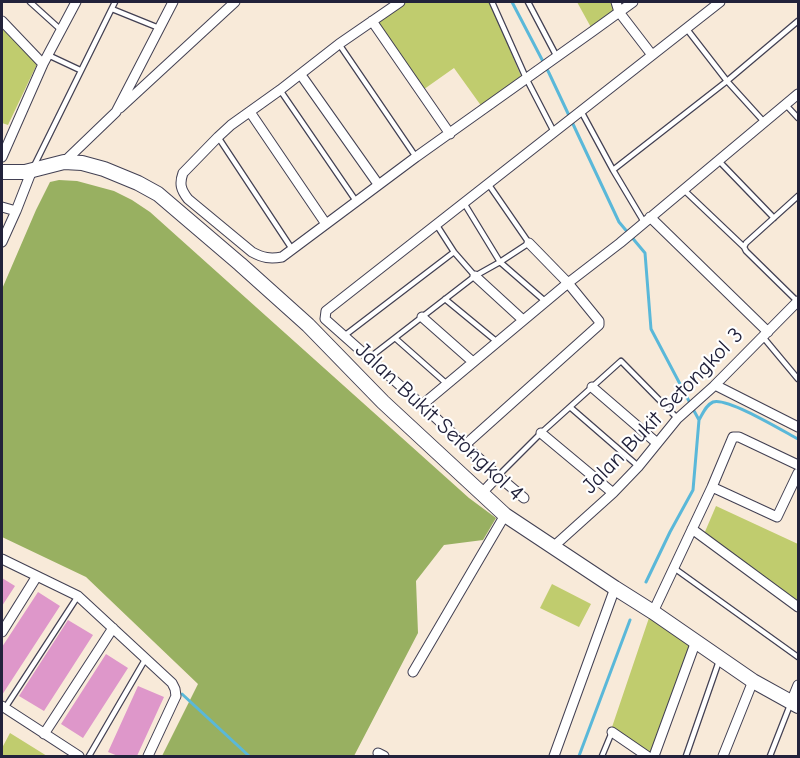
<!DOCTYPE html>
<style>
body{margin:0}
#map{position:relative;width:800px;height:758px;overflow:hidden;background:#f8ead9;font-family:"Comic Neue",sans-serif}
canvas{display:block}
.frame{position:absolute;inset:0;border:3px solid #22223b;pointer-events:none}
</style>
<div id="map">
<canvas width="800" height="758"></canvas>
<div class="frame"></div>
</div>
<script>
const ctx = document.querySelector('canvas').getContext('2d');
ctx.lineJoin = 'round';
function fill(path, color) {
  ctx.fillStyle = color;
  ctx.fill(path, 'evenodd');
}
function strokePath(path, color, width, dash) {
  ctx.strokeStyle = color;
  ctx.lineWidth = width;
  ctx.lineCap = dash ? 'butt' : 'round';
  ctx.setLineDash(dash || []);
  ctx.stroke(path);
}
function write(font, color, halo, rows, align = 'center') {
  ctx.font = font + ' "Comic Neue",sans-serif';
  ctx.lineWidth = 4.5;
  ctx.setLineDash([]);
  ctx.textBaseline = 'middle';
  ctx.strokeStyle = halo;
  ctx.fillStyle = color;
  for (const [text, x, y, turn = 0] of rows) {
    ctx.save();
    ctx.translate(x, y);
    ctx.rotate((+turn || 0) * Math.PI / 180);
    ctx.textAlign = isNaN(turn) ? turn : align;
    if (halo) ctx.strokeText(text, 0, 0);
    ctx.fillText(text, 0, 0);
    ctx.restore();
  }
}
const green = new Path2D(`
 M 400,2 L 490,2 L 521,76 L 482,107 L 454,68 L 420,92 L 372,21 Z
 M 577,2 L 616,2 L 619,12 L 593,31 Z
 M 2,28 L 37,64 L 8,125 L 2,123 Z
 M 716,506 L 798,544 L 798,603 L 704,534 Z
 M 552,584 L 591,604 L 579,627 L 540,608 Z
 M 652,609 L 695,638 L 652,756 L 611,730 Z
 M 10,733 L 47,756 L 2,756 L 2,748 Z`);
const forest = new Path2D(`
 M 59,180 L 77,181 L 114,191 L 132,200 L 150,212 L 469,498 L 496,518 L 483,540 L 444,545 L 416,581 L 418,633 L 354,756 L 162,756 L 198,684 L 86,577 L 2,537 L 2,289 L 36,210 L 50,182 Z`);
const stream = new Path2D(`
 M 512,2 L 549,73 L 619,222 L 645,253 L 651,329 L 690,403
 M 699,420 C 703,413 706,405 713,402 C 727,397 783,431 798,439
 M 646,582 L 670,532 L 693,490 L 699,420 L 693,409
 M 182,694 L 249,756
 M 579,756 L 630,620`);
const building = new Path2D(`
 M 2,578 L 15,586 L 2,606 Z
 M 38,592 L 60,606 L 2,695 L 2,647 Z
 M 68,620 L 93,635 L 44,711 L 19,696 Z
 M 106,654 L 128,668 L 83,738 L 61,724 Z
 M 138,686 L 164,697 L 137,756 L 118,756 L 108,752 Z`);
const lane = new Path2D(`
 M 30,2 L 61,30
 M 492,2 L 526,78 L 554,132
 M 528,2 L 557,57
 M 112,9 L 159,28
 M 686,28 L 727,81 L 765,123
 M 339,44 L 416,157
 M 48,55 L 80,70
 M 280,90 L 356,201
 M 786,105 L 798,118
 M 581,111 L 613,170 L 644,222
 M 218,137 L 292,249
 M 719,161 L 774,218
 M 34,166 L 115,2
 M 613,170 L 727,81 L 798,21
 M 684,190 L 744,247 L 746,251 L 798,302
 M 464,203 L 500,262 L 546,302
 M 436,224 L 454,252 L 475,276
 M 744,247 L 746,243 L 798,196
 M 445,299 L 496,341
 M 344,336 L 454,252
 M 763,337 L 798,379
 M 395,338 L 447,384
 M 369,358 L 475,276 L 500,262 L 529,243 L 489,185
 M 570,407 L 638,466
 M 498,476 L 541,433 L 621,361 L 677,418
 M 674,568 L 798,657
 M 5,708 L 78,596
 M 89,756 L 146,658
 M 602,756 L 612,732
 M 686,756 L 719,661
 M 770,756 L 790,705`);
const street = new Path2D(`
 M 400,2 L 339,44 L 280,90 L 231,125 L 218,137 L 183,173 C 179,184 181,190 188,199 L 252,252 C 263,258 270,259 282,257 L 416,157 L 593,31 L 633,2
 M 616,2 L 619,12 L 652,55
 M 2,21 L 43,64
 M 372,21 L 450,134
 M 301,75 L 378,184
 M 120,108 L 235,2
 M 250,112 L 326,224
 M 2,157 L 43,64 L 76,2
 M 64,162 L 116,112 L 173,2
 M 2,207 L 16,211
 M 650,217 L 768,332
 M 2,242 L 16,211 L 32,170
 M 475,276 L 523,320
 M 422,317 L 473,362
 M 715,385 L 798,427
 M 592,387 L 657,443
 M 422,405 L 568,283 L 620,243 L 798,94
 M 541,433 L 613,493
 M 465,445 L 599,325 L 599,321 L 568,283 L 529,243
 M 712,487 L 777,517 L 798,473
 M 481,494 L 498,476
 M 524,498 L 498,476 L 422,405 L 325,319 L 326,311 L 720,2
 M 692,529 L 798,607
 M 553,547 L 613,493 L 638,467 L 677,419 L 714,386 L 798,301
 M 2,559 L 78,596 L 172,683 L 175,689 L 176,696 L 148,756
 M 653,612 L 712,487 L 733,437 L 739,437 L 798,465
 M 2,632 L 37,576
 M 413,672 L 505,515
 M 791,702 L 798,685
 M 2,706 L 79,756
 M 612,732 L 647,756
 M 44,734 L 113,628
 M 378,753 L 384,756
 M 554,756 L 615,588
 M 654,756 L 696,641
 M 723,756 L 753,681`);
const secondary = new Path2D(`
 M 2,172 L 25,172 L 64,162 L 82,163 L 104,169 L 138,183 L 158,194 L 240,264 L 308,325 L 383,402 L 505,515 L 615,588 L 653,612 L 753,681 L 798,706`);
const streetNames = [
 ["Jalan Bukit Setongkol 3",663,411,-46],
 ["Jalan Bukit Setongkol 4",439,422,43]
];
fill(green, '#c0cc6e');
fill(forest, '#98b061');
strokePath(stream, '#5ab8d9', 3);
fill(building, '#de97ca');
strokePath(lane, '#424053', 7);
strokePath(street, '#424053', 11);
strokePath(secondary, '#424053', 16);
strokePath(lane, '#fff', 4.5);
strokePath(street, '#fff', 9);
strokePath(secondary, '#fff', 14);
write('22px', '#22223b', '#fff', streetNames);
</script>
